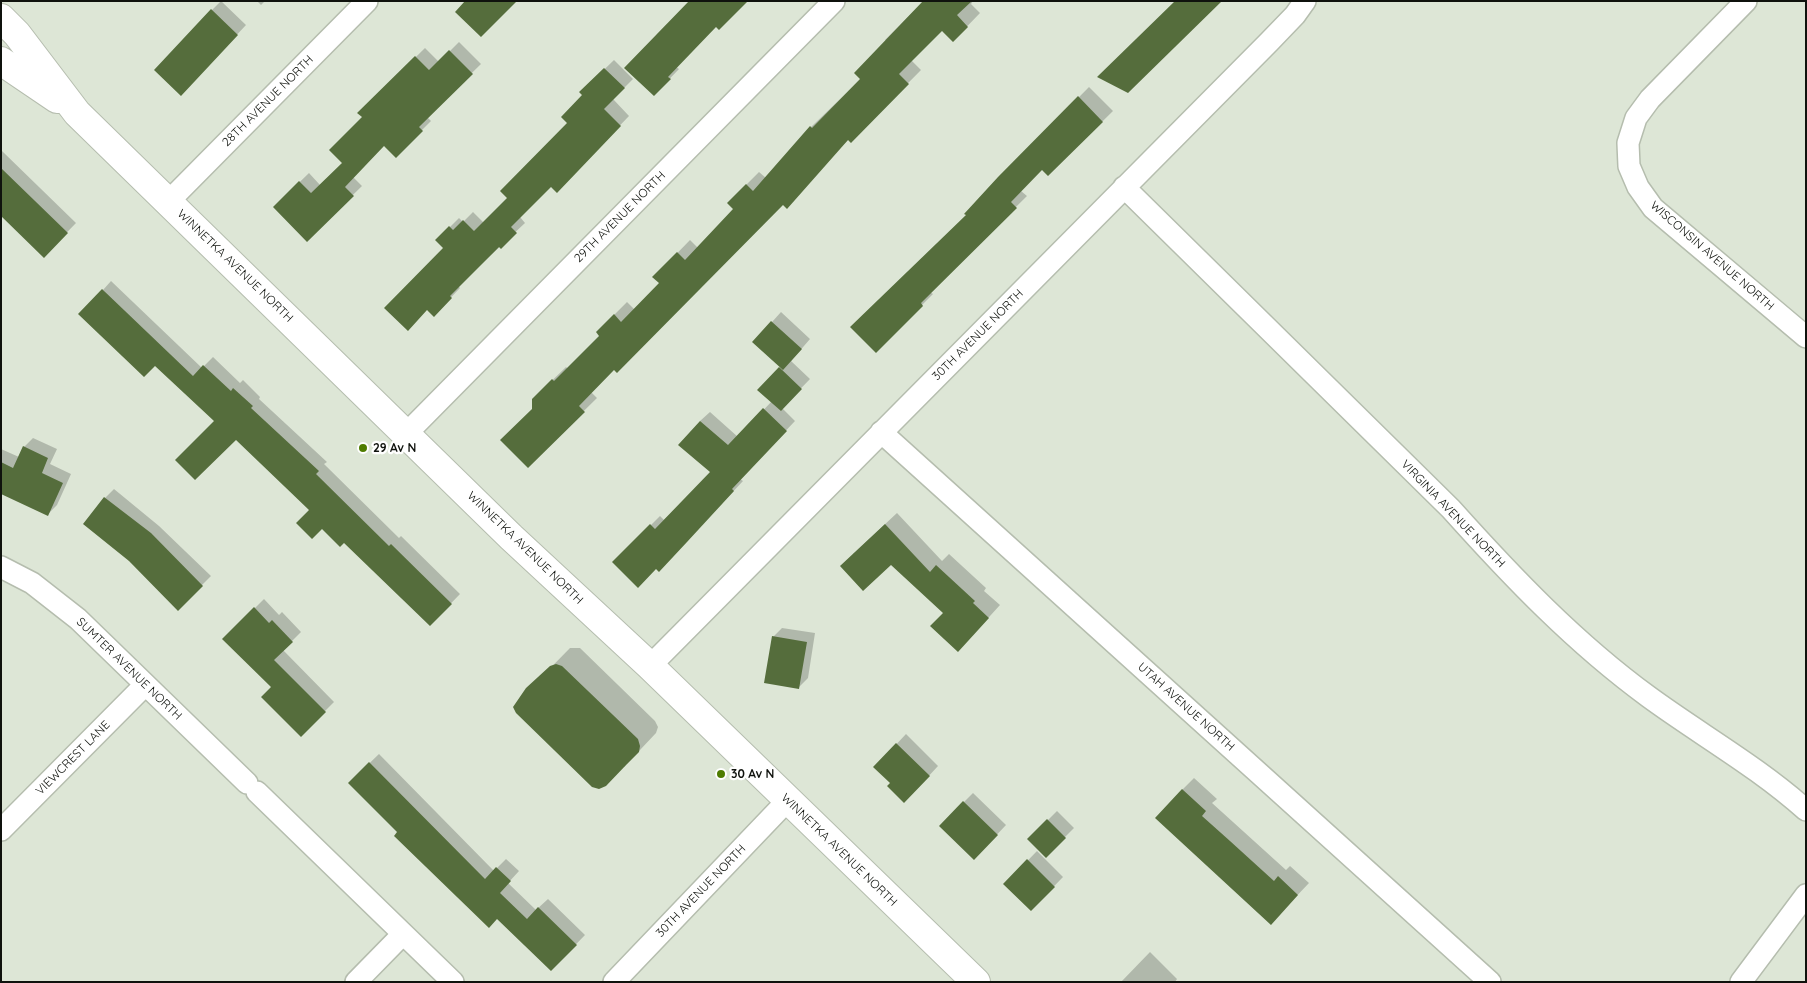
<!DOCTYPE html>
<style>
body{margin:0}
#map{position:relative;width:1807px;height:983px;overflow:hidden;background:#dde6d6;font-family:Quicksand,sans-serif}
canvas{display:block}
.frame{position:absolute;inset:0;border:2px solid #0f120d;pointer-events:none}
</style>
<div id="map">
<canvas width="1807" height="983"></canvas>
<div class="frame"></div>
</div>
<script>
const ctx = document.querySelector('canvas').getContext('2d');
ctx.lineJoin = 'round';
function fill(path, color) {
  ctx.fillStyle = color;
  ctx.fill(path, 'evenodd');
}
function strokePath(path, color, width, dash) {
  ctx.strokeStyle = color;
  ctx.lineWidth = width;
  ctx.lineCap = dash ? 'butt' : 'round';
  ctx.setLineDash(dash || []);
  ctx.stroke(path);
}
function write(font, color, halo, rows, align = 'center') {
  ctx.font = font + ' Quicksand,sans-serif';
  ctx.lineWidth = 4.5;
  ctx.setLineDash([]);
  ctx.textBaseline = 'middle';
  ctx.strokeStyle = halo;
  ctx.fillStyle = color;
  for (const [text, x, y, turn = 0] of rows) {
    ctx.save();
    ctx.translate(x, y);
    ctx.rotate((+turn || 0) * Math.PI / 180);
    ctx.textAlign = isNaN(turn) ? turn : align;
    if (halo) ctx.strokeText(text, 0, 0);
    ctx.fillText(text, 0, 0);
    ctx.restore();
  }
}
const shadow = new Path2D(`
 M 221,1 L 246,25 L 190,85 L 212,10 Z
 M 257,1 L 265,1 L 261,5 Z
 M 690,1 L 716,25 L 676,67 L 679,69 L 654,95 Z
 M 924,1 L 973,1 L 971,4 L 980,13 L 953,41 L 942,29 L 911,60 L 921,70 L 851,141 L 849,139 L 615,368 L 591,392 L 597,398 L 528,466 L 533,399 L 566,367 L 568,369 L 601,336 L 614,315 L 627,302 L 635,310 L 661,283 L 654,277 L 690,240 L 698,248 L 735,209 L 746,185 L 759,172 L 766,178 L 811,127 L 862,78 L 887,42 L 885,40 Z
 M 459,42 L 481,64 L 427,117 L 431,121 L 396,156 L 384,144 L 353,177 L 362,186 L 307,240 L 274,207 L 309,173 L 320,185 L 343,163 L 364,117 L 359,113 L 425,48 L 439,62 Z
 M 614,60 L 633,79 L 613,99 L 629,116 L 557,191 L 551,185 L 520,217 L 525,223 L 458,286 L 460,288 L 434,315 L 445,248 L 437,240 L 459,218 L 463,222 L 473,212 L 484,223 L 509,198 L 569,123 L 584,95 L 581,92 Z
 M 1089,87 L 1113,111 L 1048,175 L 1042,168 L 1021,191 L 1027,196 L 930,292 L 933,294 L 876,351 L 967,215 L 999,178 Z
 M 2,151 L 76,223 L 44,256 L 1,214 Z
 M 111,281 L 202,368 L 213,357 L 240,383 L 243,380 L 260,397 L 259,399 L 327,462 L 324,464 L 399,538 L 401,536 L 460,594 L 430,625 L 236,438 L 215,421 L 103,290 Z
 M 781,312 L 810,339 L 791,361 L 810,379 L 782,408 L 795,421 L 740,479 L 743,481 L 696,531 L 656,567 L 614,562 L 660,516 L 664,520 L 712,472 L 700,421 L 710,412 L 738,437 L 772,401 L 759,390 L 781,366 L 754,342 Z
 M 33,438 L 57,449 L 50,464 L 71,474 L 57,505 L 48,514 L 1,493 L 1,449 L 19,457 L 24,447 Z
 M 114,489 L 159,526 L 211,576 L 178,609 L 105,498 Z
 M 897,513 L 942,561 L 949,554 L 986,588 L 984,591 L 1000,605 L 970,638 L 891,563 L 853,554 Z
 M 264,599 L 279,615 L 282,612 L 301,632 L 283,650 L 334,702 L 301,735 L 272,687 L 224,639 Z
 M 782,628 L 815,633 L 808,678 L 798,688 L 773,637 Z
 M 570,648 L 580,648 L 655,721 L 658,727 L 656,733 L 624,767 L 517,702 Z
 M 906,734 L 938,766 L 914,792 L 891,783 L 875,767 Z
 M 379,754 L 494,871 L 506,859 L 519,871 L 508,883 L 536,910 L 548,899 L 585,935 L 551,970 L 497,917 L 398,832 L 349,783 Z
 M 1194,778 L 1217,799 L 1212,803 L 1286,870 L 1290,866 L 1309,883 L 1271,923 L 1182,790 Z
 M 973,793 L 1006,825 L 974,859 L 940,826 Z
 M 1057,811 L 1074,828 L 1046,856 L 1029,839 Z
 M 1037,851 L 1063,877 L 1031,910 L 1005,884 Z
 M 1150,952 L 1177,979 L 1175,982 L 1121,982 Z`);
const building = new Path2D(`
 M 465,1 L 517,1 L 481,37 L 455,12 Z
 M 689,1 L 748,1 L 719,30 L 716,27 L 668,77 L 671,79 L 654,96 L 624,68 Z
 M 923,1 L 972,1 L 957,15 L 968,27 L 953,42 L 942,31 L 899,74 L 909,84 L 851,143 L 848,140 L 787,209 L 783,205 L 617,373 L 614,370 L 579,406 L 585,412 L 528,468 L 500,440 L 532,409 L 532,399 L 552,379 L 554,381 L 599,336 L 596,332 L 614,314 L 621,322 L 659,283 L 652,277 L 677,252 L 685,260 L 733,209 L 727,203 L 746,184 L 753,191 L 810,126 L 812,128 L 860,79 L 854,73 Z
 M 1175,1 L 1222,1 L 1128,93 L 1097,77 Z
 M 211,9 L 238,35 L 181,96 L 154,70 Z
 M 449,50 L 473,74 L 419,127 L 423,131 L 396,158 L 384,146 L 345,187 L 354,196 L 307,242 L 273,207 L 299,181 L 311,193 L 342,163 L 329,150 L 362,117 L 357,113 L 415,56 L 429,70 Z
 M 604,68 L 625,88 L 604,109 L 621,126 L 557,193 L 551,187 L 511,227 L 517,233 L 501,249 L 499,247 L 450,296 L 452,298 L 434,317 L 427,310 L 408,331 L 384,308 L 443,248 L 435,240 L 449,226 L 453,230 L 463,220 L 474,231 L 507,198 L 500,191 L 567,123 L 561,117 L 582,95 L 579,92 Z
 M 1078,96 L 1103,122 L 1048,176 L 1042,170 L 1011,202 L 1017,208 L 921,303 L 923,306 L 876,353 L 850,327 L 966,215 L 964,214 L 998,177 Z
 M 1,168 L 68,233 L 44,258 L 1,216 Z
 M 102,289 L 193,376 L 203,365 L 231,391 L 233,388 L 253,406 L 251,408 L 319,471 L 316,474 L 389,546 L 391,544 L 452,604 L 430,626 L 344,543 L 340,547 L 322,529 L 312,539 L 296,523 L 309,510 L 236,440 L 195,480 L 175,460 L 214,421 L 155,366 L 144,377 L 78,314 Z
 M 771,321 L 802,349 L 783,370 L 752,342 Z
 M 779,367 L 802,389 L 781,411 L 757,390 Z
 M 763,408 L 787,431 L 732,489 L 734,491 L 687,542 L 659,572 L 656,569 L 638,588 L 612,562 L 650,524 L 655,529 L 710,472 L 678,445 L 700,421 L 728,445 Z
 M 23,446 L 48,458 L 42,473 L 63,483 L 48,516 L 1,494 L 1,462 L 13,468 Z
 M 104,497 L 151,533 L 203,586 L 178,611 L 129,561 L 83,524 Z
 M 885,524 L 930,572 L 936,565 L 975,601 L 973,603 L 989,618 L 958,652 L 930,626 L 943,613 L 891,565 L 863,591 L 840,566 Z
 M 254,607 L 269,623 L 272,620 L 293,642 L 274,660 L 326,712 L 301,737 L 261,697 L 271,687 L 222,639 Z
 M 772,636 L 807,642 L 799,689 L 764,683 Z
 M 556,664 L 562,666 L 638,739 L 640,746 L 639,752 L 627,764 L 606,786 L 599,789 L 592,787 L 516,713 L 513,707 L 526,688 L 550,666 Z
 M 896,743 L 930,776 L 904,803 L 887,786 L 890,783 L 873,767 Z
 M 369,762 L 485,879 L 496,867 L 511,881 L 500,893 L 527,919 L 538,907 L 577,945 L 551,971 L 497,919 L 489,928 L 394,836 L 397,832 L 348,783 Z
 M 1182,789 L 1206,811 L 1202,816 L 1230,841 L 1274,881 L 1278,876 L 1298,895 L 1271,925 L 1155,818 Z
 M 963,801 L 998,835 L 974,860 L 939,826 Z
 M 1047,819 L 1066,838 L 1046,858 L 1027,839 Z
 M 1027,859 L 1055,887 L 1031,911 L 1003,884 Z`);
const minor = new Path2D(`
 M 1746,1 L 1650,99 L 1636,118 L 1628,143 L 1629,166 L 1638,187 L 1653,208 L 1806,337
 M 1124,187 L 1451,509 C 1512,577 1575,643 1649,697 C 1701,735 1758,767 1806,810
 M 169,201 L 367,1
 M 881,432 L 1490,982
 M 407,433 L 834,1
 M 1,567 L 32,583 L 78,619 L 247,783
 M 650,666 L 1269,42 L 1295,15 L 1305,1
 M 257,792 L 453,982
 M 1,830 L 145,685
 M 356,982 L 403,934
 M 614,982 L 788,800
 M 1741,982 L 1806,895`);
const secondary = new Path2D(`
 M 1,18 L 17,34 L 77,113 L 511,537 L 650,666 L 976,982
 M 1,61 L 57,99`);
const markers = [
 [363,448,5,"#4e7c00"],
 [721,774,5,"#4e7c00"]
];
const streetNames = [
 ["28TH AVENUE NORTH",268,101,-45],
 ["29TH AVENUE NORTH",620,217,-45],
 ["WISCONSIN AVENUE NORTH",1712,256,41],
 ["WINNETKA AVENUE NORTH",235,266,44],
 ["30TH AVENUE NORTH",978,335,-45],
 ["VIRGINIA AVENUE NORTH",1453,514,46],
 ["WINNETKA AVENUE NORTH",525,548,44],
 ["SUMTER AVENUE NORTH",129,669,44],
 ["UTAH AVENUE NORTH",1186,707,42],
 ["VIEWCREST LANE",73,758,-45],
 ["WINNETKA AVENUE NORTH",839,850,44],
 ["30TH AVENUE NORTH",701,891,-46]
];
const poiNames = [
 ["29 Av N",373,448],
 ["30 Av N",731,774]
];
fill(shadow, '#0003');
fill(building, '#556d3c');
strokePath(minor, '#b5bdae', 24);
strokePath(secondary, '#b5bdae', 30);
strokePath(minor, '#fff', 21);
strokePath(secondary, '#fff', 28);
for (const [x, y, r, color] of markers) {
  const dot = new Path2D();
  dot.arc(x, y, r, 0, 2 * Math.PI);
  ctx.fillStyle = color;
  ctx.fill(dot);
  strokePath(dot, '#fff', 2);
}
write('12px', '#0f120d', '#fff', streetNames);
write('bold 12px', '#0f120d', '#fff', poiNames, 'left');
</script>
